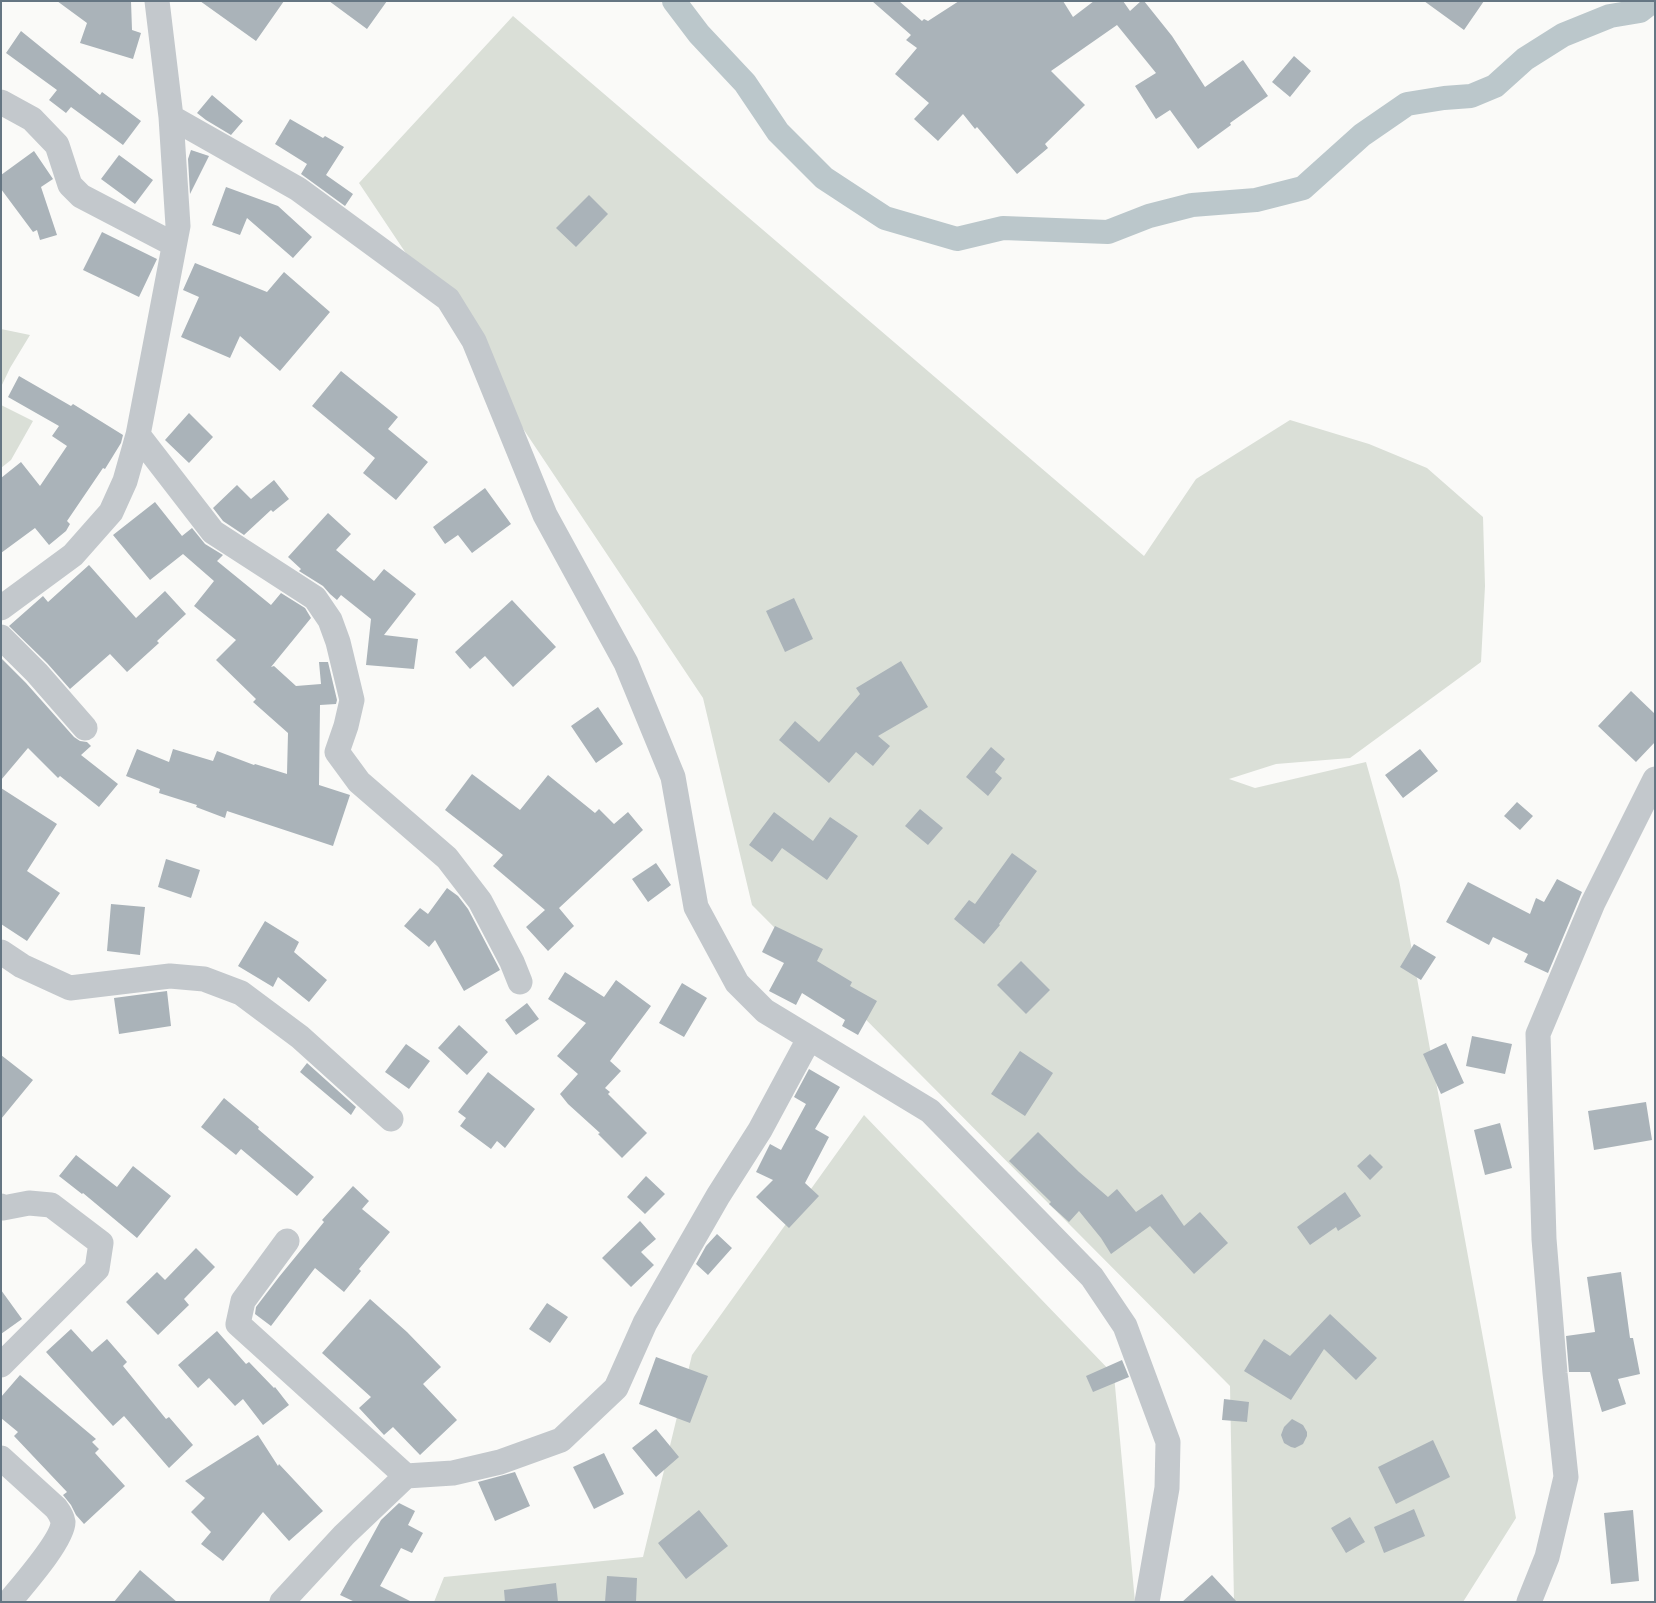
<!DOCTYPE html>
<style>
body{margin:0}
#map{position:relative;width:1656px;height:1603px;overflow:hidden;background:#fafaf8;font-family:Arial,sans-serif}
canvas{display:block}
.frame{position:absolute;inset:0;border:2px solid #657683;pointer-events:none}
</style>
<div id="map">
<canvas width="1656" height="1603"></canvas>
<div class="frame"></div>
</div>
<script>
const ctx = document.querySelector('canvas').getContext('2d');
ctx.lineJoin = 'round';
function fill(path, color) {
  ctx.fillStyle = color;
  ctx.fill(path, 'evenodd');
}
function strokePath(path, color, width, dash) {
  ctx.strokeStyle = color;
  ctx.lineWidth = width;
  ctx.lineCap = dash ? 'butt' : 'round';
  ctx.setLineDash(dash || []);
  ctx.stroke(path);
}
const green = new Path2D(`
 M 513,16 L 1144,556 L 1196,479 L 1290,420 L 1369,444 L 1427,468 L 1483,517 L 1485,586 L 1481,662 L 1350,758 L 1276,764 L 1229,779 L 1255,788 L 1366,762 L 1399,880 L 1516,1518 L 1463,1602 L 1234,1602 L 1230,1386 L 752,905 L 703,698 L 359,183 Z
 M 1,329 L 30,335 L 10,368 L 1,387 Z
 M 1,405 L 33,421 L 11,460 L 1,468 Z
 M 864,1115 L 1114,1375 L 1135,1602 L 434,1602 L 444,1577 L 643,1557 L 692,1355 Z`);
const canal = new Path2D(`
 M 674,1 L 699,34 L 745,83 L 778,132 L 824,178 L 885,218 L 957,239 L 1003,228 L 1108,232 L 1149,216 L 1192,205 L 1256,200 L 1303,188 L 1362,135 L 1407,104 L 1444,98 L 1471,96 L 1495,86 L 1525,59 L 1563,35 L 1610,16 L 1640,11 L 1653,1`);
const building = new Path2D(`
 M 57,1 L 131,1 L 132,30 L 141,33 L 133,59 L 80,43 L 87,23 Z
 M 200,1 L 284,1 L 256,41 Z
 M 329,1 L 387,1 L 367,29 Z
 M 872,1 L 899,1 L 922,21 L 924,19 L 928,21 L 959,1 L 1063,1 L 1073,17 L 1094,1 L 1123,1 L 1130,11 L 1141,1 L 1144,1 L 1172,36 L 1205,87 L 1243,60 L 1268,96 L 1230,123 L 1231,125 L 1198,149 L 1170,110 L 1156,119 L 1135,86 L 1156,73 L 1117,25 L 1051,71 L 1085,105 L 1045,144 L 1048,148 L 1017,174 L 977,127 L 975,129 L 963,114 L 938,141 L 914,119 L 929,103 L 895,74 L 917,48 L 906,40 L 911,35 Z
 M 1424,1 L 1484,1 L 1464,30 Z
 M 21,31 L 100,95 L 102,92 L 141,121 L 123,145 L 71,107 L 66,113 L 49,100 L 57,90 L 6,53 Z
 M 1294,56 L 1311,71 L 1290,97 L 1272,82 Z
 M 212,95 L 243,121 L 231,135 L 206,120 L 197,113 Z
 M 290,119 L 323,138 L 325,136 L 344,147 L 326,175 L 353,194 L 345,206 L 301,174 L 307,164 L 275,144 Z
 M 191,150 L 209,156 L 190,194 L 188,159 Z
 M 34,151 L 53,179 L 41,187 L 57,235 L 40,240 L 37,230 L 33,232 L 1,189 L 1,175 Z
 M 119,155 L 153,180 L 135,204 L 101,179 Z
 M 226,187 L 278,206 L 312,237 L 293,258 L 247,218 L 240,235 L 212,225 Z
 M 589,195 L 608,214 L 576,247 L 556,228 Z
 M 102,232 L 157,259 L 139,297 L 83,270 Z
 M 195,263 L 267,292 L 284,272 L 330,312 L 280,371 L 240,336 L 230,358 L 181,337 L 199,297 L 183,290 Z
 M 341,371 L 398,417 L 388,429 L 428,462 L 396,500 L 363,473 L 375,458 L 312,406 Z
 M 19,376 L 71,406 L 73,404 L 123,435 L 121,443 L 105,469 L 103,468 L 67,521 L 70,524 L 66,531 L 49,545 L 35,528 L 1,553 L 1,478 L 21,462 L 40,486 L 67,446 L 52,436 L 59,426 L 8,397 Z
 M 189,413 L 213,437 L 189,463 L 165,440 Z
 M 274,480 L 289,499 L 273,512 L 271,510 L 244,535 L 223,521 L 213,508 L 237,485 L 251,499 Z
 M 485,488 L 511,524 L 472,553 L 458,535 L 445,544 L 433,527 Z
 M 155,502 L 182,536 L 192,528 L 205,544 L 223,555 L 217,561 L 271,605 L 281,593 L 305,608 L 311,618 L 271,667 L 274,666 L 296,686 L 321,684 L 319,662 L 328,662 L 337,700 L 336,704 L 320,705 L 319,785 L 350,795 L 333,846 L 227,811 L 225,818 L 196,807 L 197,805 L 159,793 L 160,789 L 126,776 L 137,749 L 169,762 L 173,749 L 213,761 L 217,751 L 254,765 L 255,764 L 287,774 L 288,733 L 253,702 L 256,699 L 216,660 L 236,640 L 194,606 L 214,581 L 183,554 L 150,580 L 113,535 Z
 M 328,513 L 351,534 L 336,550 L 374,581 L 384,569 L 416,594 L 384,635 L 418,639 L 414,669 L 366,665 L 371,619 L 341,595 L 337,600 L 330,594 L 323,586 L 299,571 L 301,569 L 288,557 Z
 M 89,565 L 136,618 L 165,591 L 186,614 L 157,641 L 159,643 L 127,672 L 110,654 L 70,689 L 47,663 L 9,626 L 43,596 L 48,602 Z
 M 794,598 L 813,639 L 785,652 L 766,611 Z
 M 512,600 L 556,647 L 513,687 L 485,656 L 470,669 L 455,652 Z
 M 1,658 L 26,683 L 74,737 L 80,741 L 87,742 L 91,746 L 81,755 L 118,784 L 99,807 L 60,776 L 58,778 L 28,748 L 1,780 Z
 M 901,661 L 928,707 L 878,736 L 890,746 L 873,766 L 856,752 L 829,783 L 779,740 L 795,721 L 819,742 L 860,694 L 856,688 Z
 M 1631,691 L 1655,714 L 1655,742 L 1636,762 L 1598,726 Z
 M 598,707 L 623,744 L 596,763 L 571,726 Z
 M 991,747 L 1005,759 L 995,772 L 1002,778 L 988,796 L 966,777 Z
 M 1420,749 L 1438,771 L 1403,798 L 1385,775 Z
 M 472,774 L 520,810 L 548,775 L 595,813 L 599,809 L 614,824 L 628,812 L 643,830 L 559,908 L 574,926 L 548,951 L 526,927 L 545,910 L 493,866 L 503,855 L 445,810 Z
 M 1,788 L 57,824 L 27,871 L 60,893 L 27,941 L 1,924 Z
 M 1517,802 L 1533,816 L 1520,830 L 1504,816 Z
 M 920,809 L 943,828 L 928,845 L 905,826 Z
 M 774,812 L 813,841 L 830,817 L 858,836 L 827,880 L 782,848 L 772,862 L 749,845 Z
 M 1012,853 L 1037,871 L 999,924 L 1000,925 L 984,944 L 954,919 L 969,900 L 975,904 Z
 M 166,859 L 200,870 L 191,898 L 158,887 Z
 M 656,863 L 671,885 L 648,902 L 632,879 Z
 M 1557,879 L 1582,892 L 1548,973 L 1524,962 L 1528,954 L 1493,937 L 1489,945 L 1446,922 L 1468,882 L 1530,914 L 1536,898 L 1544,902 Z
 M 447,888 L 458,896 L 468,909 L 500,970 L 464,991 L 435,940 L 429,947 L 404,926 L 420,908 L 428,914 Z
 M 111,904 L 145,907 L 140,955 L 107,951 Z
 M 265,921 L 299,942 L 294,952 L 327,980 L 309,1002 L 278,977 L 273,987 L 238,966 Z
 M 775,926 L 823,949 L 817,961 L 852,982 L 850,986 L 877,1001 L 858,1035 L 842,1026 L 845,1020 L 802,993 L 796,1005 L 769,991 L 784,963 L 762,952 Z
 M 1414,944 L 1436,957 L 1421,980 L 1400,967 Z
 M 1021,961 L 1050,990 L 1026,1014 L 997,985 Z
 M 565,972 L 604,997 L 616,980 L 651,1006 L 610,1061 L 621,1071 L 605,1088 L 610,1092 L 608,1094 L 647,1133 L 622,1158 L 598,1134 L 600,1133 L 568,1104 L 560,1094 L 578,1074 L 557,1056 L 586,1023 L 548,999 Z
 M 682,983 L 707,998 L 684,1037 L 659,1023 Z
 M 167,991 L 171,1026 L 119,1034 L 114,998 Z
 M 527,1003 L 539,1019 L 516,1035 L 505,1020 Z
 M 459,1025 L 488,1052 L 467,1075 L 438,1048 Z
 M 1472,1036 L 1512,1044 L 1505,1074 L 1466,1066 Z
 M 1446,1043 L 1464,1083 L 1441,1094 L 1423,1054 Z
 M 406,1044 L 430,1061 L 409,1089 L 385,1072 Z
 M 1020,1051 L 1053,1073 L 1025,1116 L 991,1094 Z
 M 1,1055 L 33,1080 L 1,1119 Z
 M 307,1063 L 356,1107 L 351,1115 L 300,1072 Z
 M 809,1069 L 840,1087 L 815,1129 L 829,1137 L 805,1183 L 819,1196 L 789,1228 L 756,1197 L 773,1180 L 756,1172 L 770,1144 L 781,1150 L 806,1104 L 794,1097 Z
 M 488,1072 L 535,1109 L 505,1148 L 497,1141 L 491,1149 L 460,1126 L 466,1118 L 458,1112 Z
 M 224,1098 L 259,1127 L 258,1129 L 314,1177 L 297,1196 L 241,1149 L 236,1155 L 201,1127 Z
 M 1646,1102 L 1652,1140 L 1594,1150 L 1588,1111 Z
 M 1500,1123 L 1512,1168 L 1485,1175 L 1474,1130 Z
 M 1038,1132 L 1079,1172 L 1108,1197 L 1117,1189 L 1136,1212 L 1162,1194 L 1184,1226 L 1200,1212 L 1228,1243 L 1194,1274 L 1150,1226 L 1111,1254 L 1101,1238 L 1079,1211 L 1069,1222 L 1049,1204 L 1051,1202 L 1009,1161 Z
 M 1370,1154 L 1383,1167 L 1370,1180 L 1357,1166 Z
 M 76,1155 L 117,1187 L 133,1166 L 171,1196 L 137,1238 L 83,1193 L 82,1194 L 59,1176 Z
 M 646,1176 L 665,1194 L 645,1214 L 627,1197 Z
 M 353,1186 L 369,1201 L 362,1209 L 390,1232 L 359,1269 L 361,1271 L 344,1292 L 315,1268 L 271,1326 L 255,1314 L 256,1307 L 279,1277 L 324,1222 L 322,1220 Z
 M 1345,1192 L 1361,1216 L 1338,1231 L 1336,1227 L 1310,1245 L 1297,1227 Z
 M 640,1221 L 656,1239 L 641,1252 L 654,1265 L 631,1287 L 602,1258 Z
 M 717,1234 L 732,1248 L 708,1275 L 696,1264 L 706,1246 Z
 M 196,1248 L 215,1267 L 184,1299 L 189,1305 L 158,1335 L 126,1302 L 157,1272 L 165,1280 Z
 M 1621,1272 L 1630,1338 L 1633,1338 L 1640,1374 L 1618,1379 L 1626,1404 L 1602,1412 L 1590,1372 L 1569,1372 L 1566,1336 L 1595,1332 L 1587,1277 Z
 M 1,1290 L 22,1319 L 1,1334 Z
 M 370,1299 L 407,1332 L 441,1367 L 423,1384 L 457,1420 L 420,1455 L 393,1427 L 384,1435 L 359,1408 L 371,1397 L 322,1353 Z
 M 547,1303 L 568,1317 L 550,1343 L 529,1329 Z
 M 1330,1314 L 1377,1358 L 1356,1380 L 1324,1349 L 1291,1400 L 1244,1371 L 1264,1339 L 1290,1356 Z
 M 71,1329 L 92,1352 L 107,1339 L 127,1362 L 123,1366 L 166,1419 L 169,1417 L 193,1445 L 169,1468 L 124,1416 L 113,1426 L 46,1352 Z
 M 217,1331 L 246,1364 L 249,1362 L 274,1388 L 275,1387 L 289,1405 L 263,1425 L 243,1399 L 235,1406 L 209,1378 L 198,1388 L 178,1365 Z
 M 656,1357 L 708,1376 L 690,1423 L 639,1404 Z
 M 1122,1360 L 1129,1377 L 1093,1392 L 1086,1376 Z
 M 20,1375 L 96,1439 L 92,1442 L 99,1449 L 95,1453 L 125,1486 L 84,1524 L 76,1515 L 71,1505 L 63,1495 L 67,1492 L 14,1436 L 18,1432 L 1,1418 L 1,1397 Z
 M 1224,1399 L 1249,1402 L 1247,1422 L 1222,1420 Z
 M 1292,1419 L 1303,1425 L 1307,1432 L 1307,1436 L 1303,1444 L 1295,1448 L 1291,1447 L 1284,1443 L 1281,1435 L 1284,1427 Z
 M 656,1429 L 679,1457 L 656,1477 L 632,1448 Z
 M 258,1435 L 278,1466 L 279,1464 L 323,1511 L 289,1541 L 263,1512 L 223,1561 L 201,1544 L 211,1532 L 191,1512 L 205,1498 L 185,1481 Z
 M 1433,1440 L 1450,1477 L 1396,1504 L 1378,1467 Z
 M 604,1453 L 624,1494 L 594,1509 L 573,1467 Z
 M 515,1472 L 530,1506 L 495,1521 L 478,1482 Z
 M 399,1503 L 415,1511 L 408,1525 L 423,1533 L 412,1553 L 401,1548 L 380,1586 L 412,1602 L 355,1602 L 340,1595 L 381,1520 Z
 M 1414,1509 L 1425,1536 L 1384,1553 L 1374,1527 Z
 M 699,1510 L 728,1546 L 686,1579 L 658,1543 Z
 M 1633,1510 L 1639,1581 L 1611,1584 L 1604,1513 Z
 M 1350,1517 L 1365,1542 L 1346,1553 L 1331,1528 Z
 M 140,1570 L 177,1602 L 114,1602 Z
 M 1212,1575 L 1237,1602 L 1182,1602 Z
 M 607,1576 L 637,1578 L 636,1602 L 605,1602 Z
 M 556,1583 L 558,1602 L 505,1602 L 504,1590 Z`);
const minor = new Path2D(`
 M 1,102 L 32,119 L 57,145 L 70,185 L 81,196 L 173,244
 M 171,117 L 298,189 L 448,299 L 474,341 L 545,515 L 626,663 L 673,777 L 696,907 L 737,983 L 765,1011 L 930,1111 L 1092,1277 L 1125,1326 L 1168,1442 L 1167,1488 L 1147,1602
 M 138,435 L 213,532 L 315,598 L 330,620 L 338,642 L 352,700 L 346,726 L 337,752 L 359,782 L 447,858 L 480,901 L 512,962 L 520,982
 M 1,608 L 73,555 L 111,512 L 125,481 L 138,435 L 178,226 L 171,117 L 157,1
 M 1,637 L 37,673 L 85,728
 M 1,952 L 22,966 L 70,988 L 170,976 L 204,979 L 241,993 L 300,1037 L 391,1119
 M 1,1206 L 3,1208 L 29,1203 L 51,1205 L 101,1243 L 97,1269 L 1,1365
 M 287,1241 L 243,1301 L 238,1324 L 406,1476
 M 1,1458 L 56,1508 C 59,1512 62,1516 63,1522 C 63,1540 22,1586 9,1602
 M 282,1602 L 344,1535 L 406,1476 L 453,1473 L 500,1462 L 561,1440 L 616,1388 L 645,1323 L 718,1196 L 760,1130 L 809,1039
 M 1529,1602 L 1547,1557 L 1566,1477 L 1555,1373 L 1544,1239 L 1538,1034 L 1593,903 L 1655,779`);
fill(green, '#dadfd7');
strokePath(canal, '#bbc7cb', 24);
fill(building, '#aab3b9');
strokePath(minor, '#c3c8cc', 25);
</script>
